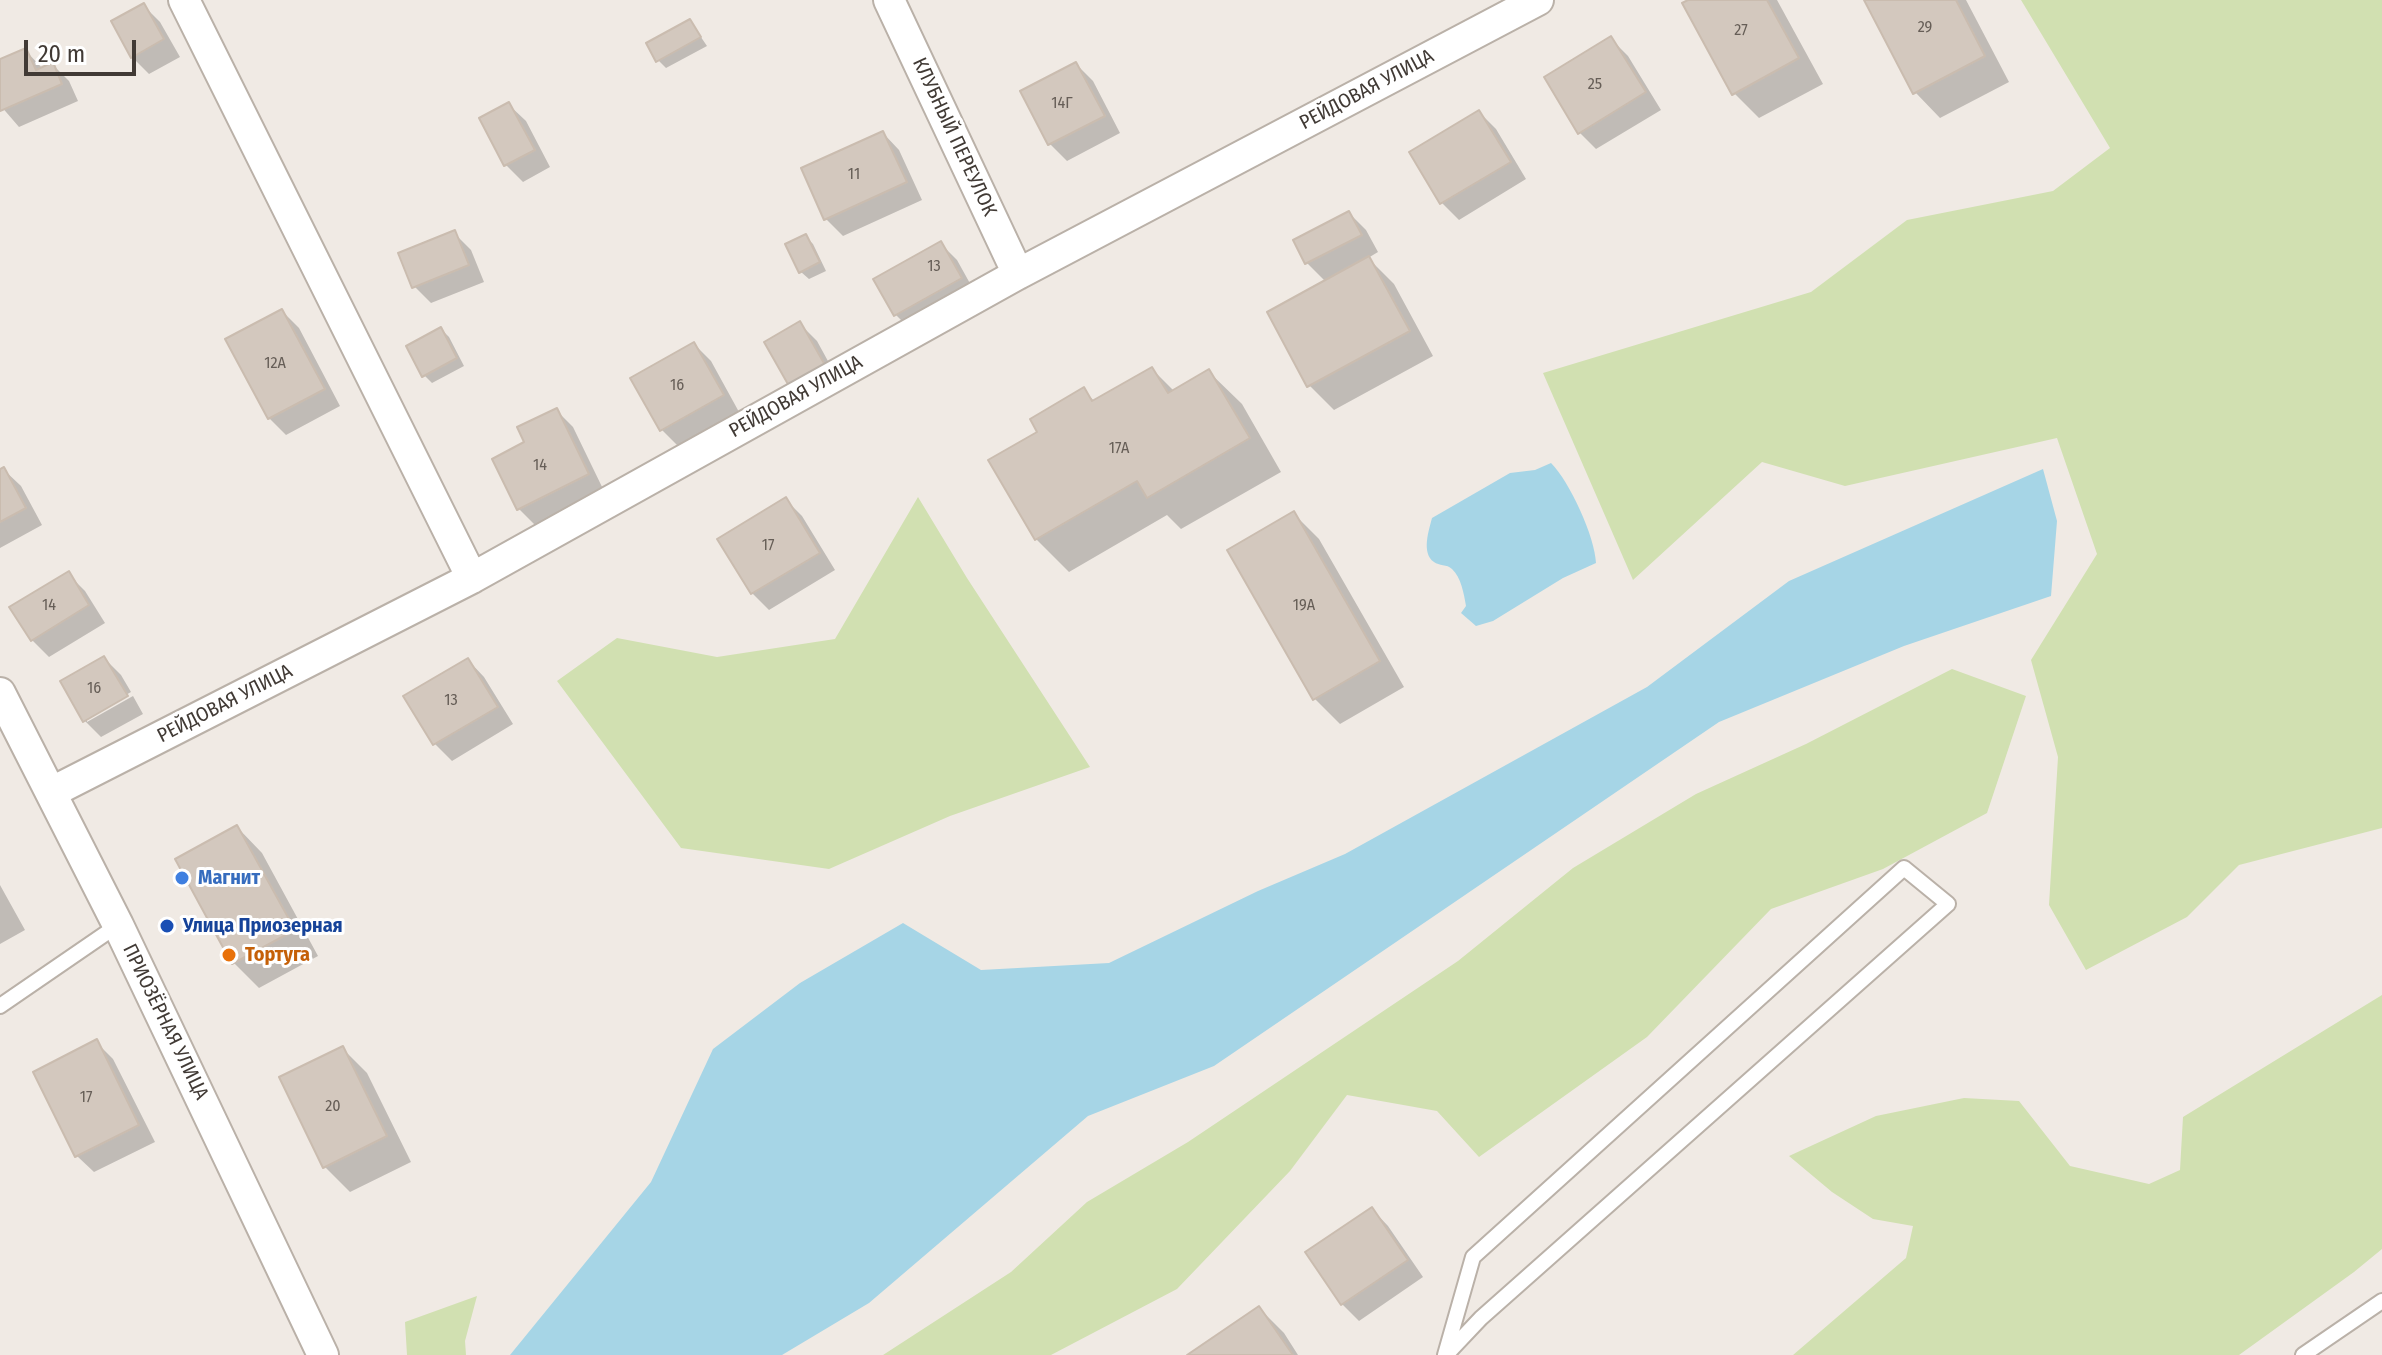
<!DOCTYPE html>
<meta charset="utf-8">
<style>
body{margin:0}
#map{position:relative;width:2382px;height:1355px;overflow:hidden;background:#f0eae4;font-family:"Fira Sans Condensed",sans-serif}
canvas{display:block}
.scale{position:absolute;left:24px;top:40px;width:112px;height:36px;box-sizing:border-box;border:4px solid #413a35;border-top:0;padding-left:10px;font-size:24px;line-height:28px;white-space:nowrap;color:#413a35;-webkit-text-stroke:6px #fff;paint-order:stroke}
</style>
<div id="map">
<canvas width="2382" height="1355"></canvas>
<div class="scale">20 m</div>
</div>
<script>
const ctx = document.querySelector('canvas').getContext('2d');
ctx.lineJoin = 'round';
function fill(path, color) {
  ctx.fillStyle = color;
  ctx.fill(path, 'evenodd');
}
function strokePath(path, color, width, dash) {
  ctx.strokeStyle = color;
  ctx.lineWidth = width;
  ctx.lineCap = dash ? 'butt' : 'round';
  ctx.setLineDash(dash || []);
  ctx.stroke(path);
}
function write(font, color, halo, rows, align = 'center') {
  ctx.font = font + ' "Fira Sans Condensed",sans-serif';
  ctx.lineWidth = 6;
  ctx.setLineDash([]);
  ctx.textBaseline = 'middle';
  ctx.strokeStyle = halo;
  ctx.fillStyle = color;
  for (const [text, x, y, turn = 0] of rows) {
    ctx.save();
    ctx.translate(x, y);
    ctx.rotate((+turn || 0) * Math.PI / 180);
    ctx.textAlign = isNaN(turn) ? turn : align;
    if (halo) ctx.strokeText(text, 0, 0);
    ctx.fillText(text, 0, 0);
    ctx.restore();
  }
}
const green = new Path2D(`
 M 2021,0 L 2382,0 L 2382,828 L 2239,865 L 2187,917 L 2086,970 L 2049,905 L 2058,757 L 2031,660 L 2097,554 L 2057,438 L 1845,486 L 1762,462 L 1633,580 L 1543,373 L 1811,292 L 1907,220 L 2053,191 L 2110,148 Z
 M 918,497 L 967,578 L 1090,767 L 950,816 L 829,869 L 681,848 L 557,681 L 617,638 L 717,657 L 835,639 Z
 M 1952,669 L 2026,696 L 1987,813 L 1883,869 L 1771,909 L 1647,1037 L 1479,1157 L 1437,1111 L 1347,1095 L 1290,1171 L 1177,1289 L 1051,1355 L 883,1355 L 1011,1272 L 1087,1202 L 1188,1142 L 1458,961 L 1573,868 L 1696,794 L 1806,744 Z
 M 2382,995 L 2382,1249 L 2354,1272 L 2239,1355 L 1793,1355 L 1906,1258 L 1913,1226 L 1873,1219 L 1832,1192 L 1789,1156 L 1876,1116 L 1964,1098 L 2019,1101 L 2070,1166 L 2149,1184 L 2180,1170 L 2183,1117 Z
 M 477,1296 L 465,1341 L 466,1355 L 407,1355 L 405,1322 Z`);
const water = new Path2D(`
 M 1551,463 C 1570,482 1595,537 1596,563 L 1563,578 L 1493,621 L 1476,626 L 1461,613 L 1466,606 C 1464,594 1461,577 1452,569 C 1447,564 1439,566 1434,562 C 1421,553 1429,530 1432,518 L 1510,473 L 1535,470 Z
 M 2043,469 L 2057,521 L 2051,596 L 1904,646 L 1719,722 L 1214,1066 L 1088,1116 L 869,1303 L 782,1355 L 510,1355 L 651,1182 L 713,1049 L 800,983 L 903,923 L 981,970 L 1109,963 L 1258,891 L 1345,854 L 1647,687 L 1789,581 Z`);
const shadow = new Path2D(`
 M 1692,0 L 1777,0 L 1823,84 L 1759,118 L 1734,93 Z
 M 1867,0 L 1966,0 L 2009,82 L 1940,118 L 1915,92 Z
 M 143,5 L 160,22 L 180,57 L 149,74 L 132,57 Z
 M 690,21 L 707,46 L 666,68 L 658,60 Z
 M 1611,39 L 1628,56 L 1661,110 L 1596,149 L 1579,132 Z
 M 25,50 L 43,69 L 53,65 L 69,81 L 78,101 L 19,127 L 0,105 L 0,61 Z
 M 1076,64 L 1093,81 L 1120,133 L 1067,161 L 1050,144 L 1023,92 Z
 M 509,105 L 526,121 L 550,167 L 523,182 L 506,165 Z
 M 1479,112 L 1496,129 L 1526,179 L 1459,220 L 1442,203 L 1412,152 Z
 M 883,133 L 899,150 L 922,200 L 843,236 L 826,219 Z
 M 1349,213 L 1366,230 L 1378,252 L 1368,258 L 1394,284 L 1433,356 L 1334,410 L 1309,385 L 1326,282 L 1307,263 L 1295,241 Z
 M 454,233 L 471,250 L 484,282 L 431,303 L 414,286 Z
 M 805,236 L 813,244 L 826,271 L 809,279 L 801,272 Z
 M 940,243 L 957,260 L 977,296 L 913,332 L 896,315 L 876,280 Z
 M 282,311 L 299,328 L 340,406 L 286,435 L 269,418 Z
 M 800,324 L 817,341 L 840,383 L 807,401 Z
 M 441,329 L 449,337 L 464,366 L 432,383 L 424,375 Z
 M 694,344 L 711,361 L 739,412 L 678,446 L 662,430 Z
 M 1152,369 L 1175,392 L 1209,372 L 1242,404 L 1281,472 L 1181,529 L 1167,515 L 1069,572 L 1036,539 L 1084,390 L 1095,402 Z
 M 556,410 L 573,427 L 604,491 L 535,525 L 518,508 L 527,443 Z
 M 4,470 L 21,486 L 42,525 L 0,548 L 0,472 Z
 M 786,500 L 802,516 L 835,570 L 769,610 L 752,593 Z
 M 1294,514 L 1319,539 L 1404,687 L 1340,724 L 1315,699 L 1230,551 Z
 M 68,574 L 85,591 L 105,623 L 49,657 L 32,640 L 12,608 Z
 M 104,658 L 121,675 L 131,692 L 87,717 L 87,722 L 133,696 L 143,714 L 101,737 L 85,721 Z
 M 468,660 L 484,677 L 513,724 L 452,761 L 435,744 Z
 M 237,827 L 262,853 L 318,956 L 259,988 L 234,963 Z
 M 0,885 L 25,930 L 0,944 Z
 M 96,1042 L 113,1059 L 155,1142 L 94,1172 L 77,1156 Z
 M 342,1048 L 367,1073 L 411,1162 L 350,1192 L 325,1167 Z
 M 1372,1209 L 1388,1226 L 1423,1277 L 1359,1321 L 1342,1304 L 1307,1253 Z
 M 1259,1308 L 1284,1333 L 1298,1355 L 1191,1355 Z`);
const building = new Path2D(`
 M 1688,0 L 1767,0 L 1799,58 L 1732,95 L 1682,3 Z
 M 1864,0 L 1956,0 L 1985,56 L 1913,94 Z
 M 144,3 L 164,39 L 131,58 L 111,21 Z
 M 690,19 L 701,37 L 656,62 L 646,43 Z
 M 1611,36 L 1646,92 L 1578,134 L 1544,77 Z
 M 26,48 L 36,70 L 53,62 L 62,84 L 0,111 L 0,59 Z
 M 1076,62 L 1105,116 L 1048,145 L 1020,91 Z
 M 509,102 L 535,150 L 504,166 L 479,118 Z
 M 1479,110 L 1511,162 L 1440,204 L 1409,152 Z
 M 883,131 L 907,182 L 824,220 L 801,168 Z
 M 1349,211 L 1362,235 L 1305,264 L 1293,240 Z
 M 455,230 L 469,265 L 412,288 L 398,253 Z
 M 806,234 L 820,262 L 799,273 L 785,244 Z
 M 941,241 L 962,278 L 894,316 L 873,279 Z
 M 1369,256 L 1410,331 L 1307,387 L 1267,312 Z
 M 282,309 L 325,389 L 268,419 L 225,339 Z
 M 800,321 L 825,365 L 789,386 L 764,342 Z
 M 441,327 L 457,358 L 422,377 L 406,346 Z
 M 694,342 L 724,395 L 660,431 L 630,378 Z
 M 1152,367 L 1168,393 L 1209,369 L 1250,438 L 1147,498 L 1137,481 L 1035,540 L 988,460 L 1037,432 L 1030,419 L 1084,387 L 1092,401 Z
 M 557,408 L 589,474 L 517,510 L 492,459 L 524,442 L 517,427 Z
 M 4,467 L 26,508 L 0,522 L 0,469 Z
 M 786,497 L 820,553 L 751,594 L 717,539 Z
 M 1294,511 L 1380,661 L 1313,700 L 1227,550 Z
 M 69,571 L 89,605 L 31,641 L 9,607 Z
 M 104,656 L 128,696 L 83,722 L 60,681 Z
 M 468,658 L 498,707 L 433,745 L 403,696 Z
 M 237,825 L 295,930 L 232,964 L 175,859 Z
 M 97,1039 L 139,1125 L 75,1157 L 33,1072 Z
 M 343,1046 L 387,1136 L 323,1168 L 279,1077 Z
 M 1372,1207 L 1408,1260 L 1341,1305 L 1305,1252 Z
 M 1259,1306 L 1293,1355 L 1187,1355 Z`);
const service = new Path2D(`
 M 0,1006 L 118,925
 M 1445,1355 L 1473,1257 L 1904,868 L 1948,904 L 1481,1318 L 1446,1355
 M 2303,1355 L 2382,1301`);
const minor = new Path2D(`
 M 184,0 L 472,578
 M 889,0 L 1018,274
 M 0,693 L 118,925 L 323,1355
 M 52,792 L 472,578 L 1018,274 L 1538,0`);
const markers = [
 [182,878,8,"#3f7fe0"],
 [167,926,8,"#1a4fb4"],
 [229,955,8,"#e8710a"]
];
const numberNames = [
 ["29",1925,28],
 ["27",1741,31],
 ["25",1595,85],
 ["14Г",1062,104],
 ["11",854,175],
 ["13",934,267],
 ["12А",275,364],
 ["16",677,386],
 ["17А",1119,449],
 ["14",540,466],
 ["17",768,546],
 ["14",49,606],
 ["19А",1304,606],
 ["16",94,689],
 ["13",451,701],
 ["17",86,1098],
 ["20",333,1107]
];
const streetNames = [
 ["РЕЙДОВАЯ УЛИЦА",1367,90,-28],
 ["КЛУБНЫЙ ПЕРЕУЛОК",954,137,65],
 ["РЕЙДОВАЯ УЛИЦА",796,397,-29],
 ["РЕЙДОВАЯ УЛИЦА",225,704,-27],
 ["ПРИОЗЁРНАЯ УЛИЦА",165,1022,64]
];
const shopNames = [
 ["Магнит",198,878]
];
const transitNames = [
 ["Улица Приозерная",183,926]
];
const foodNames = [
 ["Тортуга",245,955]
];
fill(green, '#d1e0b1');
fill(water, '#a6d5e6');
fill(shadow, '#0003');
fill(building, '#d3c8be');
strokePath(building, '#cabcaf', 2);
strokePath(service, '#bab1a8', 18);
strokePath(minor, '#bab1a8', 34);
strokePath(service, '#fff', 14);
strokePath(minor, '#fff', 30);
for (const [x, y, r, color] of markers) {
  const dot = new Path2D();
  dot.arc(x, y, r, 0, 2 * Math.PI);
  ctx.fillStyle = color;
  ctx.fill(dot);
  strokePath(dot, '#fff', 3);
}
write('16px', '#665e57', null, numberNames);
write('20px', '#413a35', '#fff', streetNames);
write('bold 20px', '#366cbe', '#fff', shopNames, 'left');
write('bold 20px', '#164399', '#fff', transitNames, 'left');
write('bold 20px', '#c56008', '#fff', foodNames, 'left');
</script>
